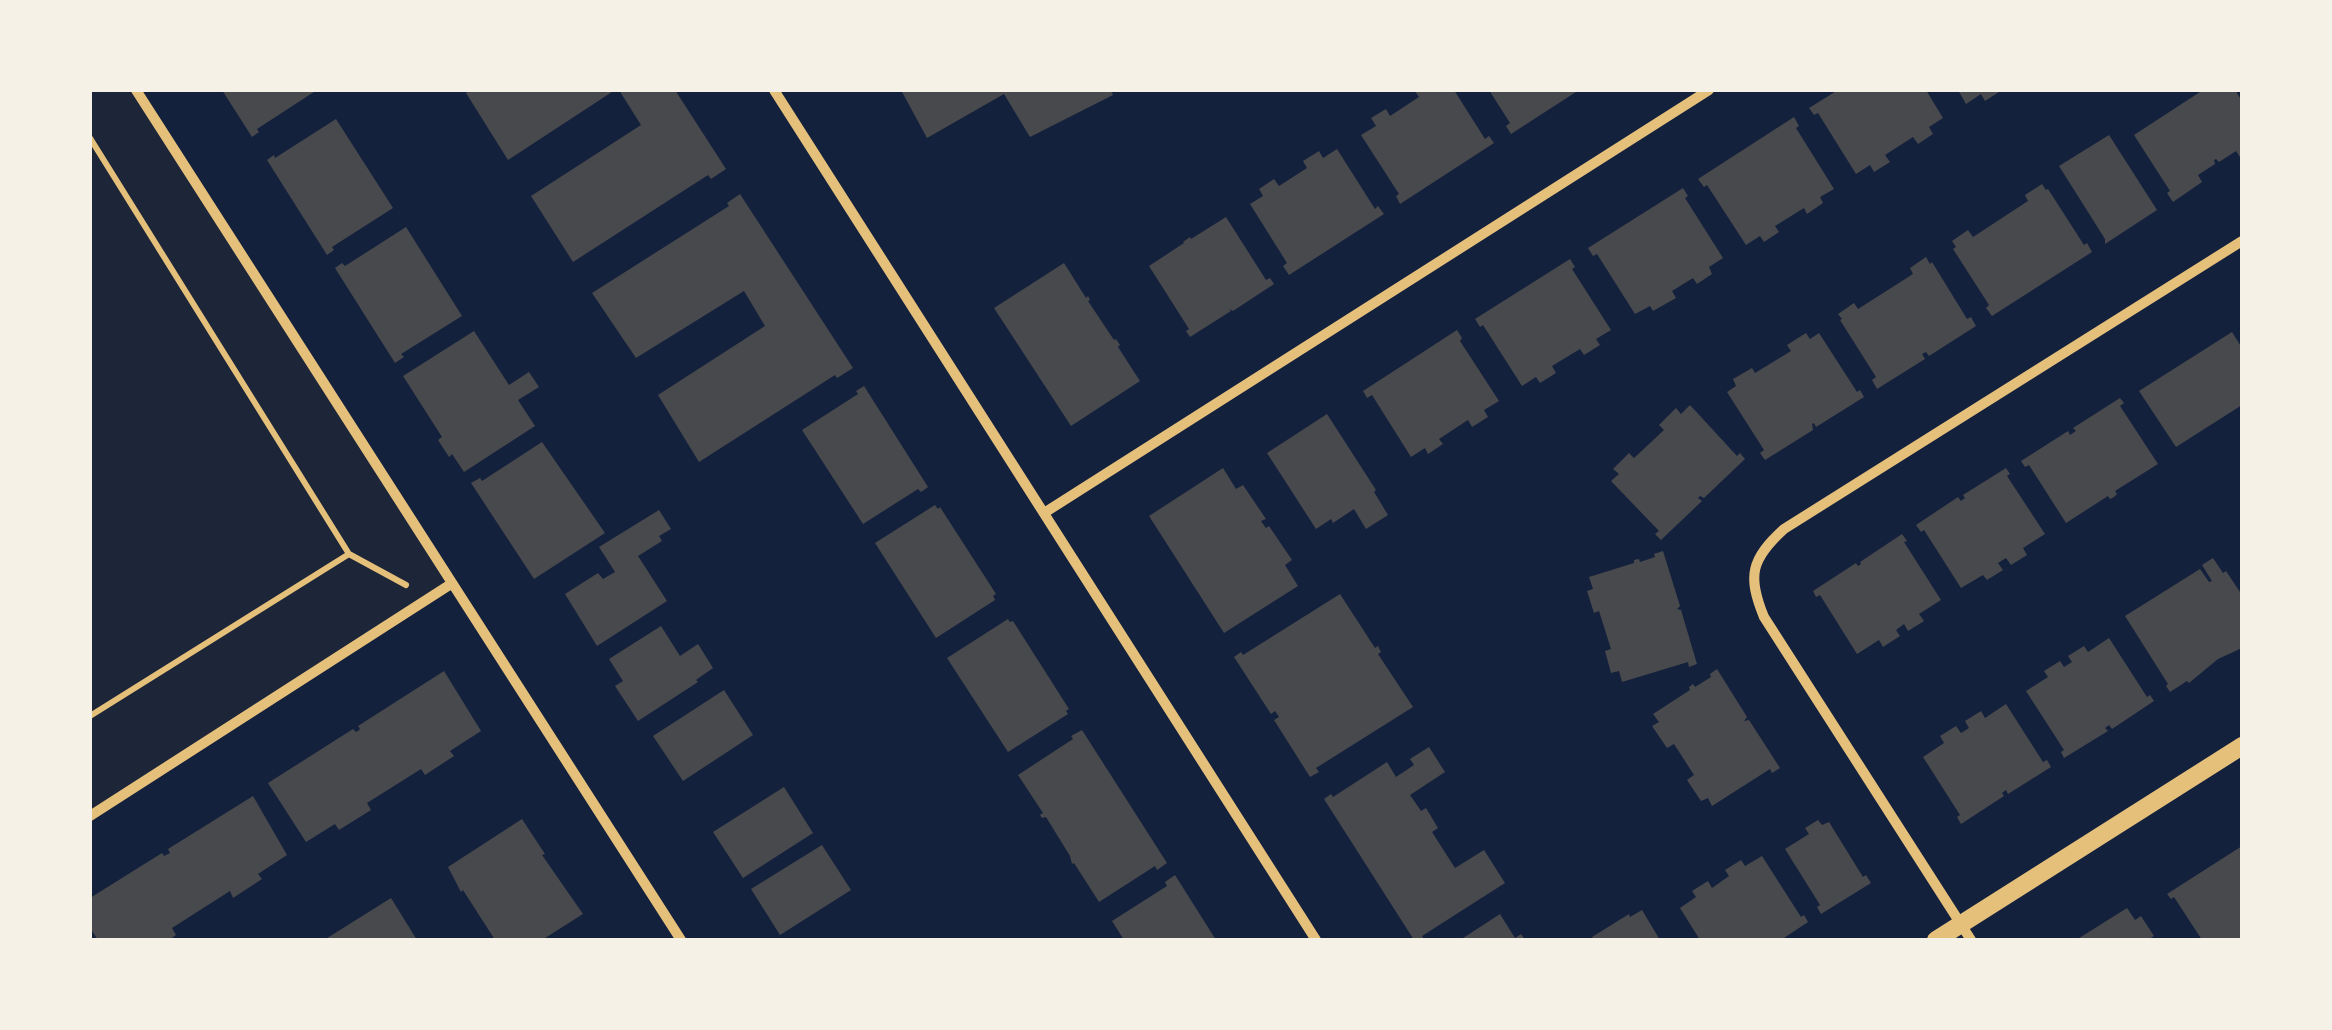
<!DOCTYPE html>
<style>
body{margin:0}
#map{position:relative;width:2332px;height:1030px;overflow:hidden;background:#14213d;font-family:Mulish,sans-serif}
canvas{display:block}
.frame{position:absolute;inset:0;border:92px solid #f6f1e7;pointer-events:none}
</style>
<div id="map">
<canvas width="2332" height="1030"></canvas>
<div class="frame"></div>
</div>
<script>
const ctx = document.querySelector('canvas').getContext('2d');
ctx.lineJoin = 'round';
function fill(path, color) {
  ctx.fillStyle = color;
  ctx.fill(path, 'evenodd');
}
function strokePath(path, color, width, dash) {
  ctx.strokeStyle = color;
  ctx.lineWidth = width;
  ctx.lineCap = dash ? 'butt' : 'round';
  ctx.setLineDash(dash || []);
  ctx.stroke(path);
}
const green = new Path2D(`
 M 90,90 L 136,90 L 451,584 L 90,816 Z`);
const building = new Path2D(`
 M 222,90 L 317,90 L 257,129 L 259,132 L 252,137 Z
 M 471,90 L 615,90 L 508,160 L 466,93 Z
 M 619,90 L 675,90 L 726,169 L 711,179 L 708,175 L 573,262 L 531,196 L 641,125 Z
 M 901,90 L 1111,90 L 1113,95 L 1030,137 L 1004,94 L 927,138 Z
 M 1414,90 L 1454,90 L 1485,139 L 1489,136 L 1494,143 L 1400,204 L 1396,196 L 1399,194 L 1361,135 L 1376,126 L 1371,118 L 1386,109 L 1390,116 L 1419,97 Z
 M 1489,90 L 1579,90 L 1511,134 L 1506,126 L 1510,123 Z
 M 1838,90 L 1926,90 L 1943,118 L 1929,127 L 1933,134 L 1918,144 L 1913,137 L 1885,155 L 1890,162 L 1874,172 L 1870,165 L 1856,174 L 1818,113 L 1814,115 L 1809,108 Z
 M 1958,90 L 2002,90 L 1985,101 L 1981,94 L 1966,104 Z
 M 2203,90 L 2235,90 L 2242,101 L 2242,160 L 2236,151 L 2219,162 L 2216,159 L 2214,160 L 2215,164 L 2198,175 L 2202,182 L 2173,202 L 2167,193 L 2170,191 L 2134,135 Z
 M 1794,117 L 1799,126 L 1796,128 L 1834,189 L 1820,197 L 1823,203 L 1807,214 L 1804,208 L 1775,226 L 1779,232 L 1764,242 L 1760,236 L 1746,245 L 1707,185 L 1704,187 L 1698,179 Z
 M 336,119 L 393,208 L 332,247 L 334,250 L 327,255 L 267,160 L 274,155 L 275,158 Z
 M 2109,135 L 2157,210 L 2105,244 L 2105,239 L 2059,166 Z
 M 1337,149 L 1375,209 L 1378,206 L 1384,214 L 1289,275 L 1283,266 L 1287,263 L 1250,204 L 1263,196 L 1259,189 L 1274,179 L 1279,186 L 1307,168 L 1303,161 L 1319,151 L 1323,158 Z
 M 2042,184 L 2046,190 L 2048,189 L 2084,245 L 2087,243 L 2092,252 L 1992,316 L 1986,308 L 1989,305 L 1953,249 L 1956,247 L 1952,241 L 1968,230 L 1973,237 L 2028,201 L 2025,195 Z
 M 1683,188 L 1688,196 L 1685,198 L 1723,258 L 1709,267 L 1712,274 L 1697,284 L 1693,278 L 1672,291 L 1676,298 L 1653,311 L 1650,306 L 1635,314 L 1597,254 L 1593,256 L 1588,248 Z
 M 740,194 L 853,368 L 837,378 L 835,375 L 699,462 L 658,395 L 765,326 L 744,291 L 636,358 L 592,293 L 729,206 L 727,203 Z
 M 1226,217 L 1266,280 L 1270,278 L 1274,284 L 1233,311 L 1229,309 L 1231,311 L 1190,337 L 1186,331 L 1189,329 L 1149,266 L 1184,243 L 1183,242 L 1190,237 L 1191,239 Z
 M 406,227 L 462,316 L 401,354 L 404,357 L 395,363 L 335,268 L 342,263 L 345,266 Z
 M 1926,257 L 1930,264 L 1932,262 L 1967,319 L 1971,317 L 1976,326 L 1929,356 L 1926,352 L 1922,354 L 1925,359 L 1877,389 L 1872,380 L 1876,377 L 1840,320 L 1842,319 L 1838,314 L 1854,303 L 1858,309 L 1913,274 L 1910,268 Z
 M 1570,259 L 1575,267 L 1572,269 L 1611,330 L 1596,339 L 1600,345 L 1584,355 L 1580,349 L 1552,366 L 1556,373 L 1540,383 L 1536,377 L 1522,386 L 1483,325 L 1480,327 L 1475,319 Z
 M 1064,263 L 1086,298 L 1088,296 L 1090,300 L 1088,301 L 1114,340 L 1116,339 L 1120,345 L 1118,347 L 1140,381 L 1071,426 L 994,308 Z
 M 1457,330 L 1462,338 L 1460,341 L 1499,401 L 1484,410 L 1488,417 L 1472,427 L 1468,420 L 1439,439 L 1443,444 L 1428,454 L 1425,448 L 1411,457 L 1372,395 L 1367,398 L 1363,391 Z
 M 474,331 L 509,385 L 529,372 L 539,387 L 518,400 L 535,426 L 464,472 L 452,454 L 449,457 L 438,440 L 442,437 L 403,376 Z
 M 2232,332 L 2242,348 L 2242,405 L 2176,447 L 2139,391 Z
 M 1806,333 L 1810,339 L 1819,333 L 1857,392 L 1860,390 L 1864,397 L 1816,427 L 1814,423 L 1812,424 L 1813,430 L 1765,460 L 1760,453 L 1764,450 L 1727,392 L 1736,386 L 1733,379 L 1752,368 L 1755,373 L 1791,351 L 1787,345 Z
 M 864,386 L 928,487 L 921,492 L 918,489 L 863,524 L 802,430 L 858,394 L 856,391 Z
 M 2120,398 L 2124,403 L 2120,406 L 2158,464 L 2115,491 L 2117,494 L 2114,497 L 2110,499 L 2108,496 L 2066,523 L 2029,465 L 2025,467 L 2021,461 L 2068,431 L 2070,435 L 2076,431 L 2073,428 Z
 M 1690,405 L 1737,456 L 1740,453 L 1745,459 L 1704,498 L 1700,496 L 1698,498 L 1702,501 L 1661,540 L 1655,534 L 1659,531 L 1611,481 L 1619,474 L 1613,469 L 1629,453 L 1634,458 L 1664,430 L 1659,425 L 1676,408 L 1681,414 Z
 M 1327,414 L 1376,490 L 1374,492 L 1388,515 L 1366,529 L 1354,509 L 1333,523 L 1331,519 L 1316,529 L 1267,453 Z
 M 542,442 L 605,533 L 534,579 L 471,483 L 480,478 L 482,481 Z
 M 1223,468 L 1236,489 L 1243,485 L 1266,519 L 1261,521 L 1266,528 L 1269,526 L 1292,560 L 1285,565 L 1298,586 L 1224,633 L 1149,516 Z
 M 2006,468 L 2010,474 L 2007,476 L 2045,534 L 2023,548 L 2027,555 L 2011,565 L 2006,558 L 1998,563 L 2003,570 L 1987,580 L 1983,575 L 1961,588 L 1924,530 L 1921,532 L 1916,525 L 1958,497 L 1961,501 L 1965,498 L 1963,495 Z
 M 935,505 L 938,509 L 940,507 L 996,594 L 993,596 L 995,600 L 936,638 L 875,543 Z
 M 659,510 L 671,529 L 659,536 L 662,541 L 638,556 L 667,601 L 597,646 L 565,594 L 598,573 L 603,579 L 615,572 L 599,547 Z
 M 1902,534 L 1907,541 L 1904,542 L 1941,600 L 1919,614 L 1924,621 L 1908,631 L 1904,624 L 1896,630 L 1900,636 L 1883,647 L 1879,640 L 1857,654 L 1820,595 L 1816,597 L 1813,591 L 1856,563 L 1858,566 L 1861,564 L 1860,562 Z
 M 1663,551 L 1680,606 L 1677,609 L 1681,610 L 1697,664 L 1689,667 L 1688,662 L 1622,682 L 1619,671 L 1611,673 L 1605,651 L 1611,649 L 1599,611 L 1594,613 L 1587,591 L 1593,589 L 1589,577 L 1634,563 L 1634,560 L 1639,559 L 1640,562 L 1655,557 L 1654,554 Z
 M 2213,558 L 2223,573 L 2226,571 L 2242,595 L 2242,648 L 2218,659 L 2189,683 L 2187,681 L 2170,692 L 2166,686 L 2168,684 L 2125,616 L 2200,569 L 2209,582 L 2212,581 L 2202,565 Z
 M 1340,594 L 1375,648 L 1378,646 L 1381,652 L 1378,654 L 1413,707 L 1316,768 L 1319,772 L 1310,777 L 1274,720 L 1279,717 L 1275,711 L 1271,714 L 1234,657 L 1241,652 L 1243,655 Z
 M 1008,619 L 1010,622 L 1013,621 L 1069,709 L 1066,711 L 1068,714 L 1008,752 L 947,658 Z
 M 661,626 L 680,656 L 698,644 L 713,668 L 696,680 L 698,682 L 638,721 L 615,686 L 623,681 L 609,659 Z
 M 2109,638 L 2147,697 L 2150,695 L 2154,701 L 2112,729 L 2109,725 L 2105,728 L 2108,731 L 2064,758 L 2061,752 L 2064,750 L 2026,691 L 2048,677 L 2044,671 L 2060,661 L 2064,667 L 2072,662 L 2068,656 L 2084,646 L 2088,652 Z
 M 1717,669 L 1747,717 L 1744,721 L 1749,720 L 1780,768 L 1772,773 L 1770,769 L 1712,806 L 1708,798 L 1701,801 L 1687,780 L 1694,775 L 1674,744 L 1667,748 L 1652,726 L 1659,722 L 1653,714 L 1690,690 L 1689,687 L 1693,684 L 1695,687 L 1711,677 L 1710,674 Z
 M 444,671 L 481,731 L 450,751 L 454,756 L 425,775 L 421,769 L 367,803 L 371,810 L 339,830 L 335,824 L 306,842 L 268,783 L 353,729 L 356,732 L 358,731 L 360,729 L 358,726 Z
 M 724,690 L 753,735 L 683,781 L 653,736 Z
 M 2006,704 L 2043,762 L 2047,760 L 2051,767 L 2008,794 L 2006,790 L 2002,793 L 2004,796 L 1961,824 L 1957,817 L 1960,815 L 1923,757 L 1944,743 L 1940,736 L 1956,726 L 1961,733 L 1969,728 L 1965,721 L 1981,711 L 1985,718 Z
 M 1082,730 L 1167,863 L 1157,870 L 1155,866 L 1099,902 L 1074,863 L 1072,864 L 1070,856 L 1046,817 L 1042,818 L 1040,815 L 1043,813 L 1018,775 L 1073,739 L 1071,736 Z
 M 1429,747 L 1445,772 L 1410,795 L 1421,811 L 1426,808 L 1438,828 L 1432,832 L 1455,868 L 1484,850 L 1505,883 L 1422,936 L 1424,939 L 1414,940 L 1324,799 L 1331,794 L 1333,797 L 1387,762 L 1396,777 L 1414,765 L 1410,759 Z
 M 784,787 L 813,833 L 743,878 L 713,832 Z
 M 253,796 L 287,855 L 258,874 L 262,879 L 233,898 L 230,891 L 172,928 L 176,935 L 169,940 L 98,940 L 90,928 L 90,898 L 162,853 L 164,856 L 170,853 L 168,849 Z
 M 522,819 L 545,854 L 542,855 L 583,914 L 542,940 L 495,940 L 463,890 L 461,892 L 448,867 Z
 M 1818,820 L 1822,825 L 1829,822 L 1863,877 L 1866,875 L 1871,883 L 1821,914 L 1817,907 L 1820,905 L 1785,849 L 1809,834 L 1805,828 Z
 M 822,845 L 851,890 L 780,935 L 751,889 Z
 M 2242,846 L 2242,940 L 2202,940 L 2174,897 L 2171,899 L 2167,894 Z
 M 1762,856 L 1801,917 L 1804,915 L 1808,922 L 1781,940 L 1700,940 L 1680,908 L 1696,897 L 1692,891 L 1708,881 L 1712,888 L 1729,876 L 1725,870 L 1741,860 L 1745,866 Z
 M 1175,875 L 1216,940 L 1124,940 L 1112,921 L 1167,886 L 1165,882 Z
 M 391,898 L 417,940 L 324,940 Z
 M 2127,908 L 2135,920 L 2141,916 L 2154,936 L 2148,940 L 2076,940 Z
 M 1642,910 L 1660,940 L 1594,940 L 1592,937 L 1629,914 L 1630,917 Z
 M 1500,914 L 1515,938 L 1521,934 L 1525,940 L 1460,940 Z`);
const path = new Path2D(`
 M 90,138 L 349,554 L 406,585
 M 90,716 L 349,554`);
const minor = new Path2D(`
 M 136,90 L 681,940
 M 774,90 L 1316,940
 M 1044,513 L 1709,90
 M 90,816 L 451,584
 M 1971,940 L 1764,617 C 1747,576 1751,559 1784,529 L 2242,241`);
const tertiary = new Path2D(`
 M 1936,940 L 2242,746`);
fill(green, '#1d2539');
fill(building, '#48494c');
strokePath(path, '#e5c07b', 6);
strokePath(minor, '#e5c07b', 10);
strokePath(tertiary, '#e5c07b', 18);
</script>
